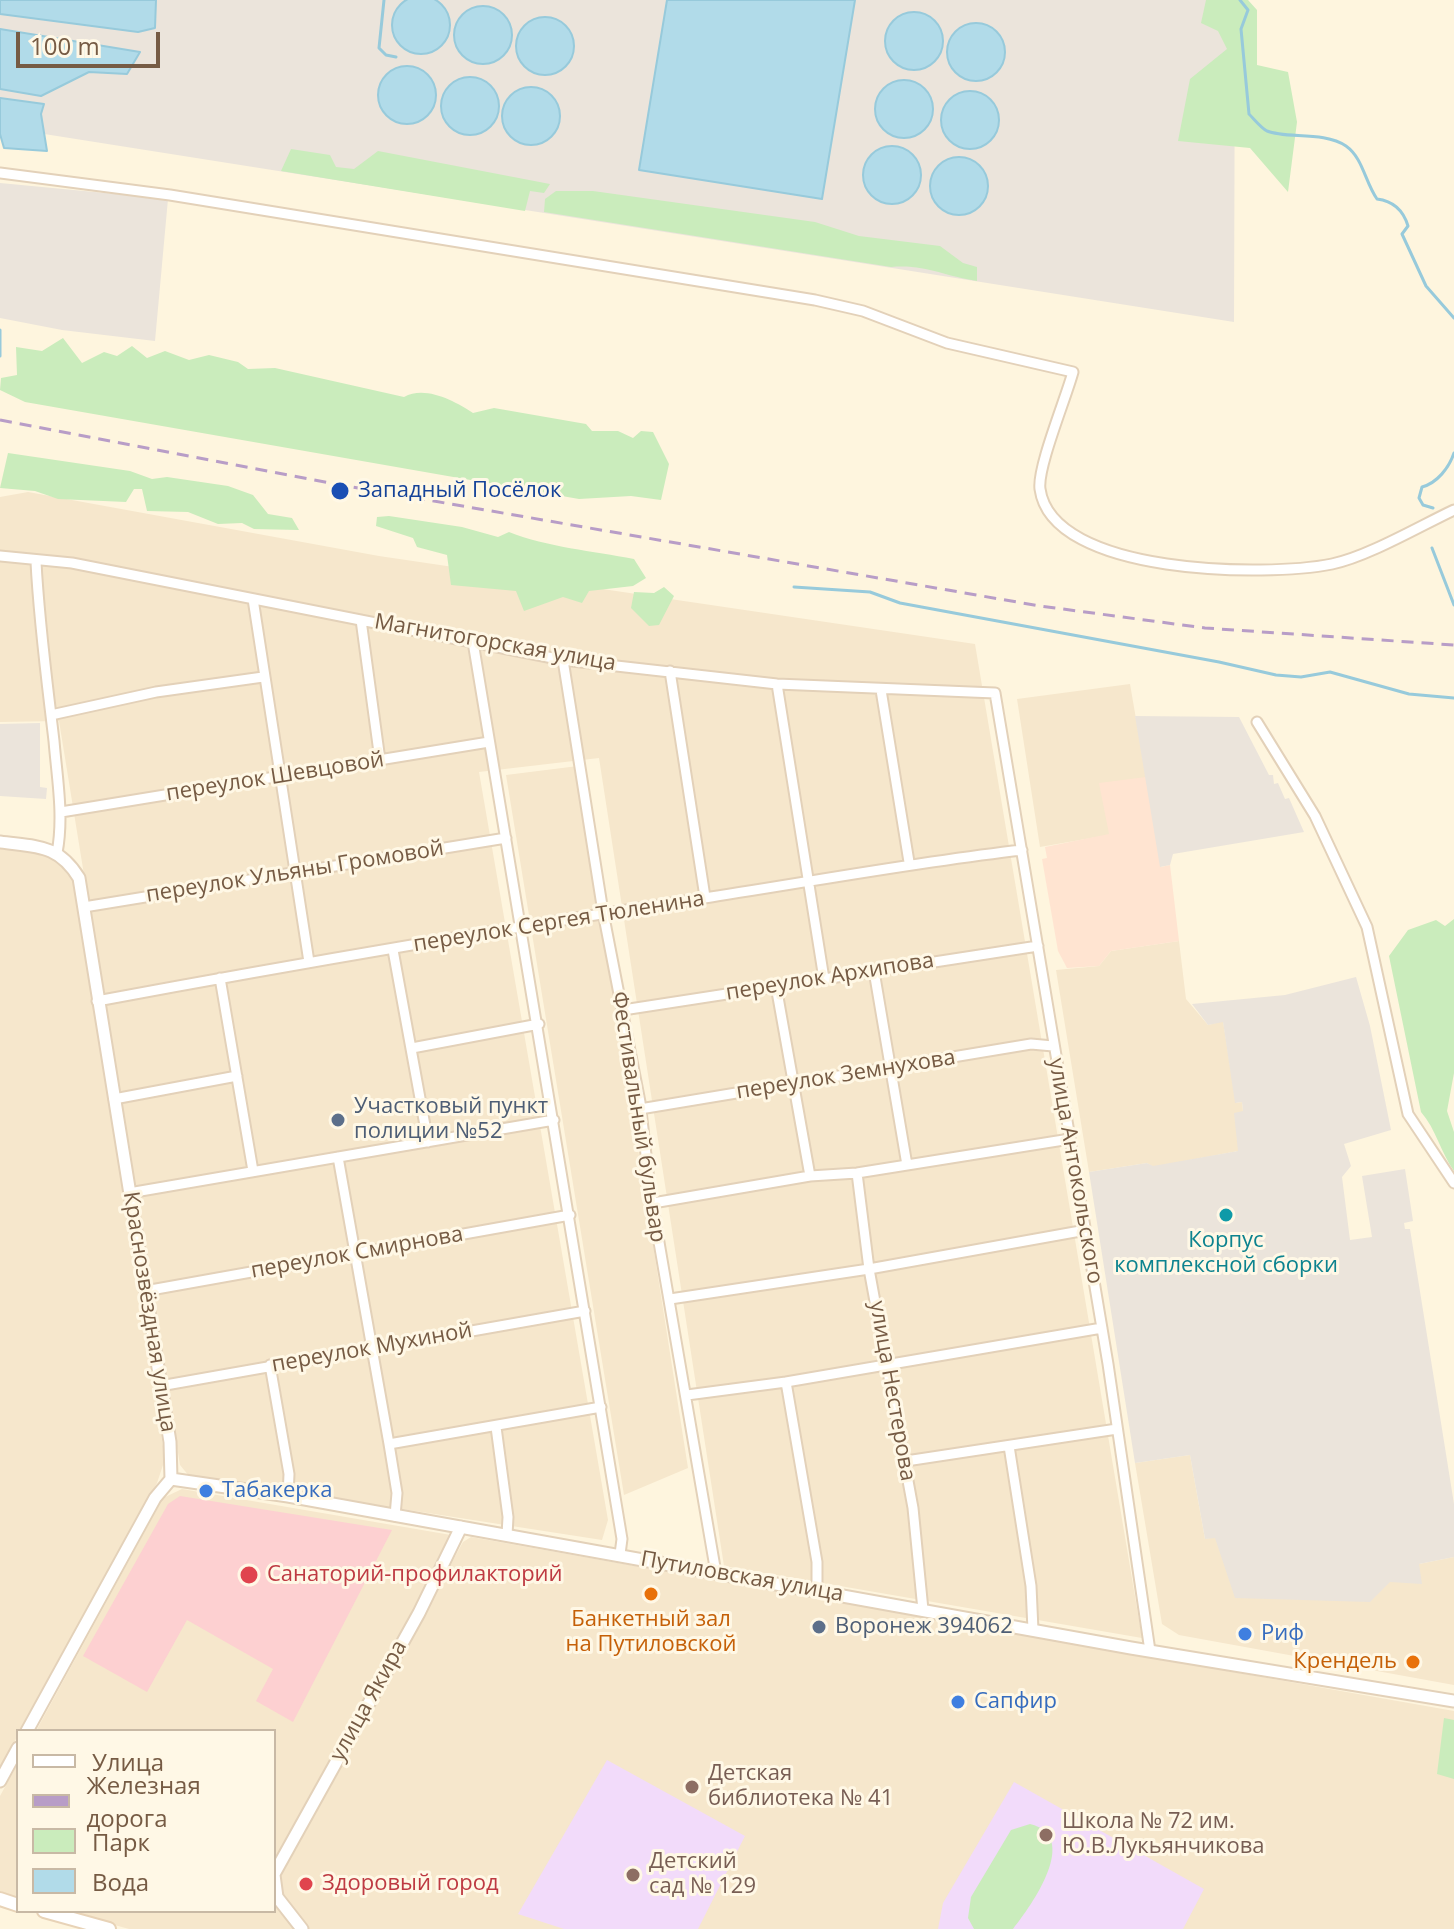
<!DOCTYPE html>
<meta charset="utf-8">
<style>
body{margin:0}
#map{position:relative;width:1454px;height:1929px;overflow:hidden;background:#fef5de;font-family:"Open Sans",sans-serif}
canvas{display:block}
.legend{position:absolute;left:16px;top:1729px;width:260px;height:184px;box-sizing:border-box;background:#fff8e6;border:2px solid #c8b9a5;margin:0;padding:10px 14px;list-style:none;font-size:24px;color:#765b44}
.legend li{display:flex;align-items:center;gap:16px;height:40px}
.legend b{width:40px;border:2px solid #c8b9a5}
.scale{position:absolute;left:16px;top:32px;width:144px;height:36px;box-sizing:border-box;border:4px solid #765b44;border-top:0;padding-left:10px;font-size:24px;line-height:28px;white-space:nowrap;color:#765b44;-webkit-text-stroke:6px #fff8e6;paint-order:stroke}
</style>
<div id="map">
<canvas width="1454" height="1929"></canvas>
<ul class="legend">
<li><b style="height:10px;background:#fff"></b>Улица</li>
<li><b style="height:10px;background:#b89dc7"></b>Железная дорога</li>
<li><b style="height:22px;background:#caecbc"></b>Парк</li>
<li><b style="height:22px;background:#b1dbe9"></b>Вода</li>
</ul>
<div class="scale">100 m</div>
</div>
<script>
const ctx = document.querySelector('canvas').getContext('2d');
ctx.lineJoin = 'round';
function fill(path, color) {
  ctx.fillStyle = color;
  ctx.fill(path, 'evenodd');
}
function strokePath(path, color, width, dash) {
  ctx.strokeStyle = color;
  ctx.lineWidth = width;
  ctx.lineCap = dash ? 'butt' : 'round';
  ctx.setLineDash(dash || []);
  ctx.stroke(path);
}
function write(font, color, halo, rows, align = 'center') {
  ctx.font = font + ' "Open Sans",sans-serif';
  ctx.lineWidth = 6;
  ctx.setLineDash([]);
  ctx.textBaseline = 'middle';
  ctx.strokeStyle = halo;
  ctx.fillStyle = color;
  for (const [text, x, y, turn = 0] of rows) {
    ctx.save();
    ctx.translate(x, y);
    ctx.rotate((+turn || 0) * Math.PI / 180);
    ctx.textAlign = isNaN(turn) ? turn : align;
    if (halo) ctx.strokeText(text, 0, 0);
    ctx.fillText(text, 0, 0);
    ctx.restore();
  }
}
const residential = new Path2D(`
 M 28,492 L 379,556 L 975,644 L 1142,1638 L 724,1566 L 599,758 L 479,772 L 608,1520 L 602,1540 L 189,1476 L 180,1465 L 59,721 L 0,722 L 0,497 Z
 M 1130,684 L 1146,777 L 1109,835 L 1040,847 L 1017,699 Z
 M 578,766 L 688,1468 L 624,1495 L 506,775 Z
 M 0,848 L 44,854 L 62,863 L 74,880 L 165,1459 L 157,1483 L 0,1768 Z
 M 1179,941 L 1186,999 L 1208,1025 L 1223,1021 L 1236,1103 L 1242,1102 L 1243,1111 L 1238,1151 L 1153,1167 L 1147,1163 L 1089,1172 L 1056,970 L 1099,966 L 1111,951 Z
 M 1190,1455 L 1205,1539 L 1215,1537 L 1390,1582 L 1419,1564 L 1454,1557 L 1454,1685 L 1179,1635 L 1162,1624 L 1135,1463 Z
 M 182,1489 L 451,1535 L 454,1541 L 274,1865 L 274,1731 L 36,1731 L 163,1498 Z
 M 471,1537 L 1454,1711 L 1454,1929 L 308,1929 L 281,1895 L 277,1877 L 463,1542 Z
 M 18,1763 L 18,1898 L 0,1891 L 0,1796 Z
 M 274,1899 L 299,1929 L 129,1929 L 64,1911 L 274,1911 Z`);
const commercial = new Path2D(`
 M 1146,777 L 1161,867 L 1170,865 L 1179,941 L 1111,951 L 1099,966 L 1067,968 L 1058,951 L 1042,859 L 1047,858 L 1045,847 L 1109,834 L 1099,783 Z`);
const industrial = new Path2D(`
 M 0,0 L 1235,0 L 1234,322 L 0,127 Z
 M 0,183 L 168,199 L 155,341 L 62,330 L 0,318 Z
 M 1135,716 L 1239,717 L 1269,775 L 1273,775 L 1274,784 L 1278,783 L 1285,799 L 1289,798 L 1304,832 L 1173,854 L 1170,865 L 1160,867 Z
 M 40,723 L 40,787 L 47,788 L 46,799 L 0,796 L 0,724 Z
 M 1356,977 L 1370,1026 L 1391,1130 L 1344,1144 L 1351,1166 L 1342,1177 L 1350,1240 L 1372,1237 L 1362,1176 L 1405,1169 L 1413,1221 L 1404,1223 L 1405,1229 L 1410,1229 L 1454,1504 L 1454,1557 L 1419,1564 L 1422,1584 L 1390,1582 L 1370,1602 L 1235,1598 L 1215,1538 L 1205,1539 L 1190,1455 L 1135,1463 L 1089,1172 L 1147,1163 L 1153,1166 L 1238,1151 L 1234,1113 L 1243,1111 L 1242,1102 L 1235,1103 L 1223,1022 L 1208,1025 L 1192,1004 L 1285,995 Z`);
const education = new Path2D(`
 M 607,1760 L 745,1836 L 698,1929 L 564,1929 L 518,1914 Z
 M 1014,1782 L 1204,1889 L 1183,1929 L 938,1929 L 943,1903 Z`);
const medical = new Path2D(`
 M 180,1496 L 392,1530 L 293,1722 L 256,1701 L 273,1669 L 187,1620 L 147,1692 L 83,1656 L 168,1504 Z`);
const green = new Path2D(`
 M 1206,0 L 1248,0 L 1257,10 L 1257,65 L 1288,72 L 1297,122 L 1288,192 L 1250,148 L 1178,141 L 1190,79 L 1227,49 L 1218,31 L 1201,23 Z
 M 291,149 L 330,155 L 336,167 L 354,169 L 378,151 L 550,184 L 544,193 L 530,191 L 525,211 L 281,171 Z
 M 556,191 L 593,191 L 815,222 L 859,236 L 940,246 L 963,263 L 977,267 L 977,281 C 943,276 926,264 891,267 L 544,212 L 545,199 Z
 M 63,338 L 82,363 L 104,352 L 117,356 L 132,346 L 147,358 L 165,351 L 189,360 L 209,355 L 238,362 L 248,369 L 275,368 L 404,397 C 425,385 455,401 473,413 L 494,408 L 586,424 L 592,431 L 618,431 L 633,438 L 641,431 L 653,432 L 669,464 L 661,500 L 631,496 L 579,499 L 25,402 L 0,390 L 1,378 L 17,375 L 16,347 L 42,351 Z
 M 8,453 L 130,471 L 152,479 L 167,477 L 228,486 L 253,495 L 268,514 L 292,518 L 299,530 L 254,529 L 242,523 L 218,524 L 188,512 L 147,511 L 142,489 L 134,489 L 126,502 L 58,499 L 35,491 L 0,488 Z
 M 389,516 L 462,527 L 498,537 L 509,532 C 547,547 593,551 634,559 L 646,578 L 633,586 L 589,591 L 582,603 L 563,597 L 524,611 L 516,591 L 451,585 L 447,555 L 417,547 L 413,538 L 376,526 L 377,517 Z
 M 664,587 L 674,596 L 659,625 L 649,626 L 631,608 L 634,592 L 654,593 Z
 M 1454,919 L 1454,1073 L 1447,1111 L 1454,1132 L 1454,1171 C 1441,1153 1436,1129 1421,1112 L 1389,956 L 1408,930 L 1436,920 L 1445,926 Z
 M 1444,1718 L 1454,1720 L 1454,1779 L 1437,1774 Z
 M 1030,1824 C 1081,1836 1032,1905 1013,1929 L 974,1929 L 968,1918 L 971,1897 L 1011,1830 Z`);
const water = new Path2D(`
 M392 25a29 29 0 1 1 58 0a29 29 0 1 1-58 0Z
 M 0,0 L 156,0 L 155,28 L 138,32 L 0,14 Z
 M 667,0 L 855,0 L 822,199 L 639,170 Z
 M454 35a29 29 0 1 1 58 0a29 29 0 1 1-58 0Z
 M885 41a29 29 0 1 1 58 0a29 29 0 1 1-58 0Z
 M516 46a29 29 0 1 1 58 0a29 29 0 1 1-58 0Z
 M947 52a29 29 0 1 1 58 0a29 29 0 1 1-58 0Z
 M 0,29 L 140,52 L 127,74 L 89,72 L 41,96 L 0,89 Z
 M378 95a29 29 0 1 1 58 0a29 29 0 1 1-58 0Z
 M441 106a29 29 0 1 1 58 0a29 29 0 1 1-58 0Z
 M875 109a29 29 0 1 1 58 0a29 29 0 1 1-58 0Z
 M502 116a29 29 0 1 1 58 0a29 29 0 1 1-58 0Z
 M941 120a29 29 0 1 1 58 0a29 29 0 1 1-58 0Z
 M 0,98 L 44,104 L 41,114 L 47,151 L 4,148 L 0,134 Z
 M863 175a29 29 0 1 1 58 0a29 29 0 1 1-58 0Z
 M930 186a29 29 0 1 1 58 0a29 29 0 1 1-58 0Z`);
const stream = new Path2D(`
 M 384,0 L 379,48 L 386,55 L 396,57
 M 1240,0 L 1248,10 L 1241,29 L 1249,114 C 1254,119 1261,128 1267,131 C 1286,139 1324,131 1346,146 C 1363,158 1365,182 1377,199 C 1393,201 1403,209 1408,226 L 1402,234 L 1426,286 L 1454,318
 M 0,330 L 0,356
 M 1433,508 L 1423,505 L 1419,498 L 1422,487 C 1437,483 1449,468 1454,453
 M 1432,548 L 1454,605
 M 794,587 L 870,592 L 900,603 L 1219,662 L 1276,675 L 1301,677 L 1330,672 L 1409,694 L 1454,698`);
const minor = new Path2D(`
 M 0,173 L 170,195 L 815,300 L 863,311 L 947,343 L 1073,372 C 1066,398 1037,468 1040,489 C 1052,576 1268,577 1332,564 C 1367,557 1420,526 1454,510
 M 0,556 L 72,563 L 563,660 L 777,684 L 995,693 L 1108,1364 L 1150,1651
 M 36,562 C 39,622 47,681 54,741 C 57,778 64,816 57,853
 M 253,599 L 309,962
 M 361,620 L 380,760
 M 473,642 L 622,1539 L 620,1554
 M 563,660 L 603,912 L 640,1102 L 650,1190 L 716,1573
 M 670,671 L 705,897
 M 777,684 L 824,979
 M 881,690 L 909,862
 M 51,715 L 156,692 L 263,677
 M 1257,722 L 1315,816 L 1367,927 L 1408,1114 L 1454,1183
 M 61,812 L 489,742
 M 84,907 L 506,838
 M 393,950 L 428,1142
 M 874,971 L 907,1165
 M 220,978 L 253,1171
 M 776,986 L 810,1176
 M 97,1001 C 301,963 506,928 711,897 C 815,881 917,862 1022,850
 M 623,1010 L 1038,946
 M 412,1048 L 539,1024
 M 114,1099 L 237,1076
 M 640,1109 L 1031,1044 L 1053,1046
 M 338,1157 L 389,1444 L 397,1493 L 395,1516
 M 857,1173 L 869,1269 L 913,1508 L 923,1610
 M 129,1193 L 554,1120
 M 653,1203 L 810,1176 L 857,1173 L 1070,1139
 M 145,1291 L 570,1215
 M 670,1299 L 869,1269 L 1086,1230
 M 270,1365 L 289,1474 L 288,1496
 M 786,1382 L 817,1562 L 817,1591
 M 160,1386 L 585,1311
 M 687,1395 L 786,1382 L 1102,1328
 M 496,1427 L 508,1517 L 507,1535
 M 389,1444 L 601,1407
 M 1009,1446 L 1031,1586 L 1033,1630
 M 906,1461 L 1117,1429`);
const tertiary = new Path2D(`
 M 0,842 C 37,847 58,844 79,878 L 170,1442 L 171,1479 L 155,1498 L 27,1731
 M 171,1479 L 288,1496 L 1131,1648 L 1454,1701
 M 0,1781 L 18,1748
 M 274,1874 L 419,1613 L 461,1527
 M 274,1875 L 277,1897 L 302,1929`);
const secondary = new Path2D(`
 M 0,1899 L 18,1905
 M 44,1911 L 109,1929`);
const rail = new Path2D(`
 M 0,420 L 341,485 L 1040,606 L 1205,628 L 1454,645`);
const markers = [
 [340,491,10,"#1a4fb4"],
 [338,1120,8,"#5c6f8a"],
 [1226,1215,8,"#0f9aa8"],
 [206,1491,8,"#3f7fe0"],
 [249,1575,10,"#e0444e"],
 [651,1594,8,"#e8710a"],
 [819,1627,8,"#5c6f8a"],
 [1245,1634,8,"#3f7fe0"],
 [1413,1662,8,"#e8710a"],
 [958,1702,8,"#3f7fe0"],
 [692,1787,8,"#8d6e63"],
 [1046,1835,8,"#8d6e63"],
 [633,1875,8,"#8d6e63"],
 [306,1884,8,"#e0444e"]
];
const transitNames = [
 ["Западный Посёлок",358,491]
];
const streetNames = [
 ["Магнитогорская улица",495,643,10],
 ["переулок Шевцовой",275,777,-9],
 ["переулок Ульяны Громовой",295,872,-9],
 ["переулок Сергея Тюленина",559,922,-9],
 ["переулок Архипова",830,977,-9],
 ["переулок Земнухова",846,1075,-9],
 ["Фестивальный бульвар",638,1117,81],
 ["улица Антокольского",1075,1171,80],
 ["переулок Смирнова",357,1253,-10],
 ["Краснозвёздная улица",149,1312,81],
 ["переулок Мухиной",372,1348,-10],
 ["улица Нестерова",892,1391,80],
 ["Путиловская улица",742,1577,10],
 ["улица Якира",369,1701,-61]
];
const serviceNames = [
 ["Участковый пункт",354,1107],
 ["полиции №52",354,1132],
 ["Воронеж 394062",835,1627]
];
const cultureNames = [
 ["Корпус",1226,1241],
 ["комплексной сборки",1226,1266]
];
const shopNames = [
 ["Табакерка",222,1491],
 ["Риф",1261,1634],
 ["Сапфир",974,1702]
];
const healthNames = [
 ["Cанаторий-профилакторий",267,1575],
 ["Здоровый город",322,1884]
];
const foodNames = [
 ["Банкетный зал",651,1620],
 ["на Путиловской",651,1645],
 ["Крендель",1397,1662,"right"]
];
const educationNames = [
 ["Детская",708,1774],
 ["библиотека № 41",708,1799],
 ["Школа № 72 им.",1062,1822],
 ["Ю.В.Лукьянчикова",1062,1847],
 ["Детский",649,1862],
 ["сад № 129",649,1887]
];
fill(residential, '#f6e7cc');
fill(commercial, '#ffe4d1');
fill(industrial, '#ebe4db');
fill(education, '#f2dbfa');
fill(medical, '#fdd0d1');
fill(green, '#caecbc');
fill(water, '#b1dbe9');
strokePath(water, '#97cadb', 2);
strokePath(stream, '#97cadb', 3);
strokePath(minor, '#e3d1b9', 13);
strokePath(tertiary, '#e3d1b9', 15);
strokePath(secondary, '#e8d3b7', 16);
strokePath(minor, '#fff', 9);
strokePath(tertiary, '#fff', 11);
strokePath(secondary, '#fff', 12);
strokePath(rail, '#b89dc7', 3, [12, 8]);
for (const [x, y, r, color] of markers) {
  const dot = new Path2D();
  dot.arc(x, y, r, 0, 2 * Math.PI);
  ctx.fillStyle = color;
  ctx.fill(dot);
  strokePath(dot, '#fff8e6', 3);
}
write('22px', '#164399', '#fff8e6', transitNames, 'left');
write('22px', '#765b44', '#fff8e6', streetNames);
write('22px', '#4e5e75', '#fff8e6', serviceNames, 'left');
write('22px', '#0d838f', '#fff8e6', cultureNames);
write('22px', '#366cbe', '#fff8e6', shopNames, 'left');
write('22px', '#be3a42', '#fff8e6', healthNames, 'left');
write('22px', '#c56008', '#fff8e6', foodNames);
write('22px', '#785e54', '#fff8e6', educationNames, 'left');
</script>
